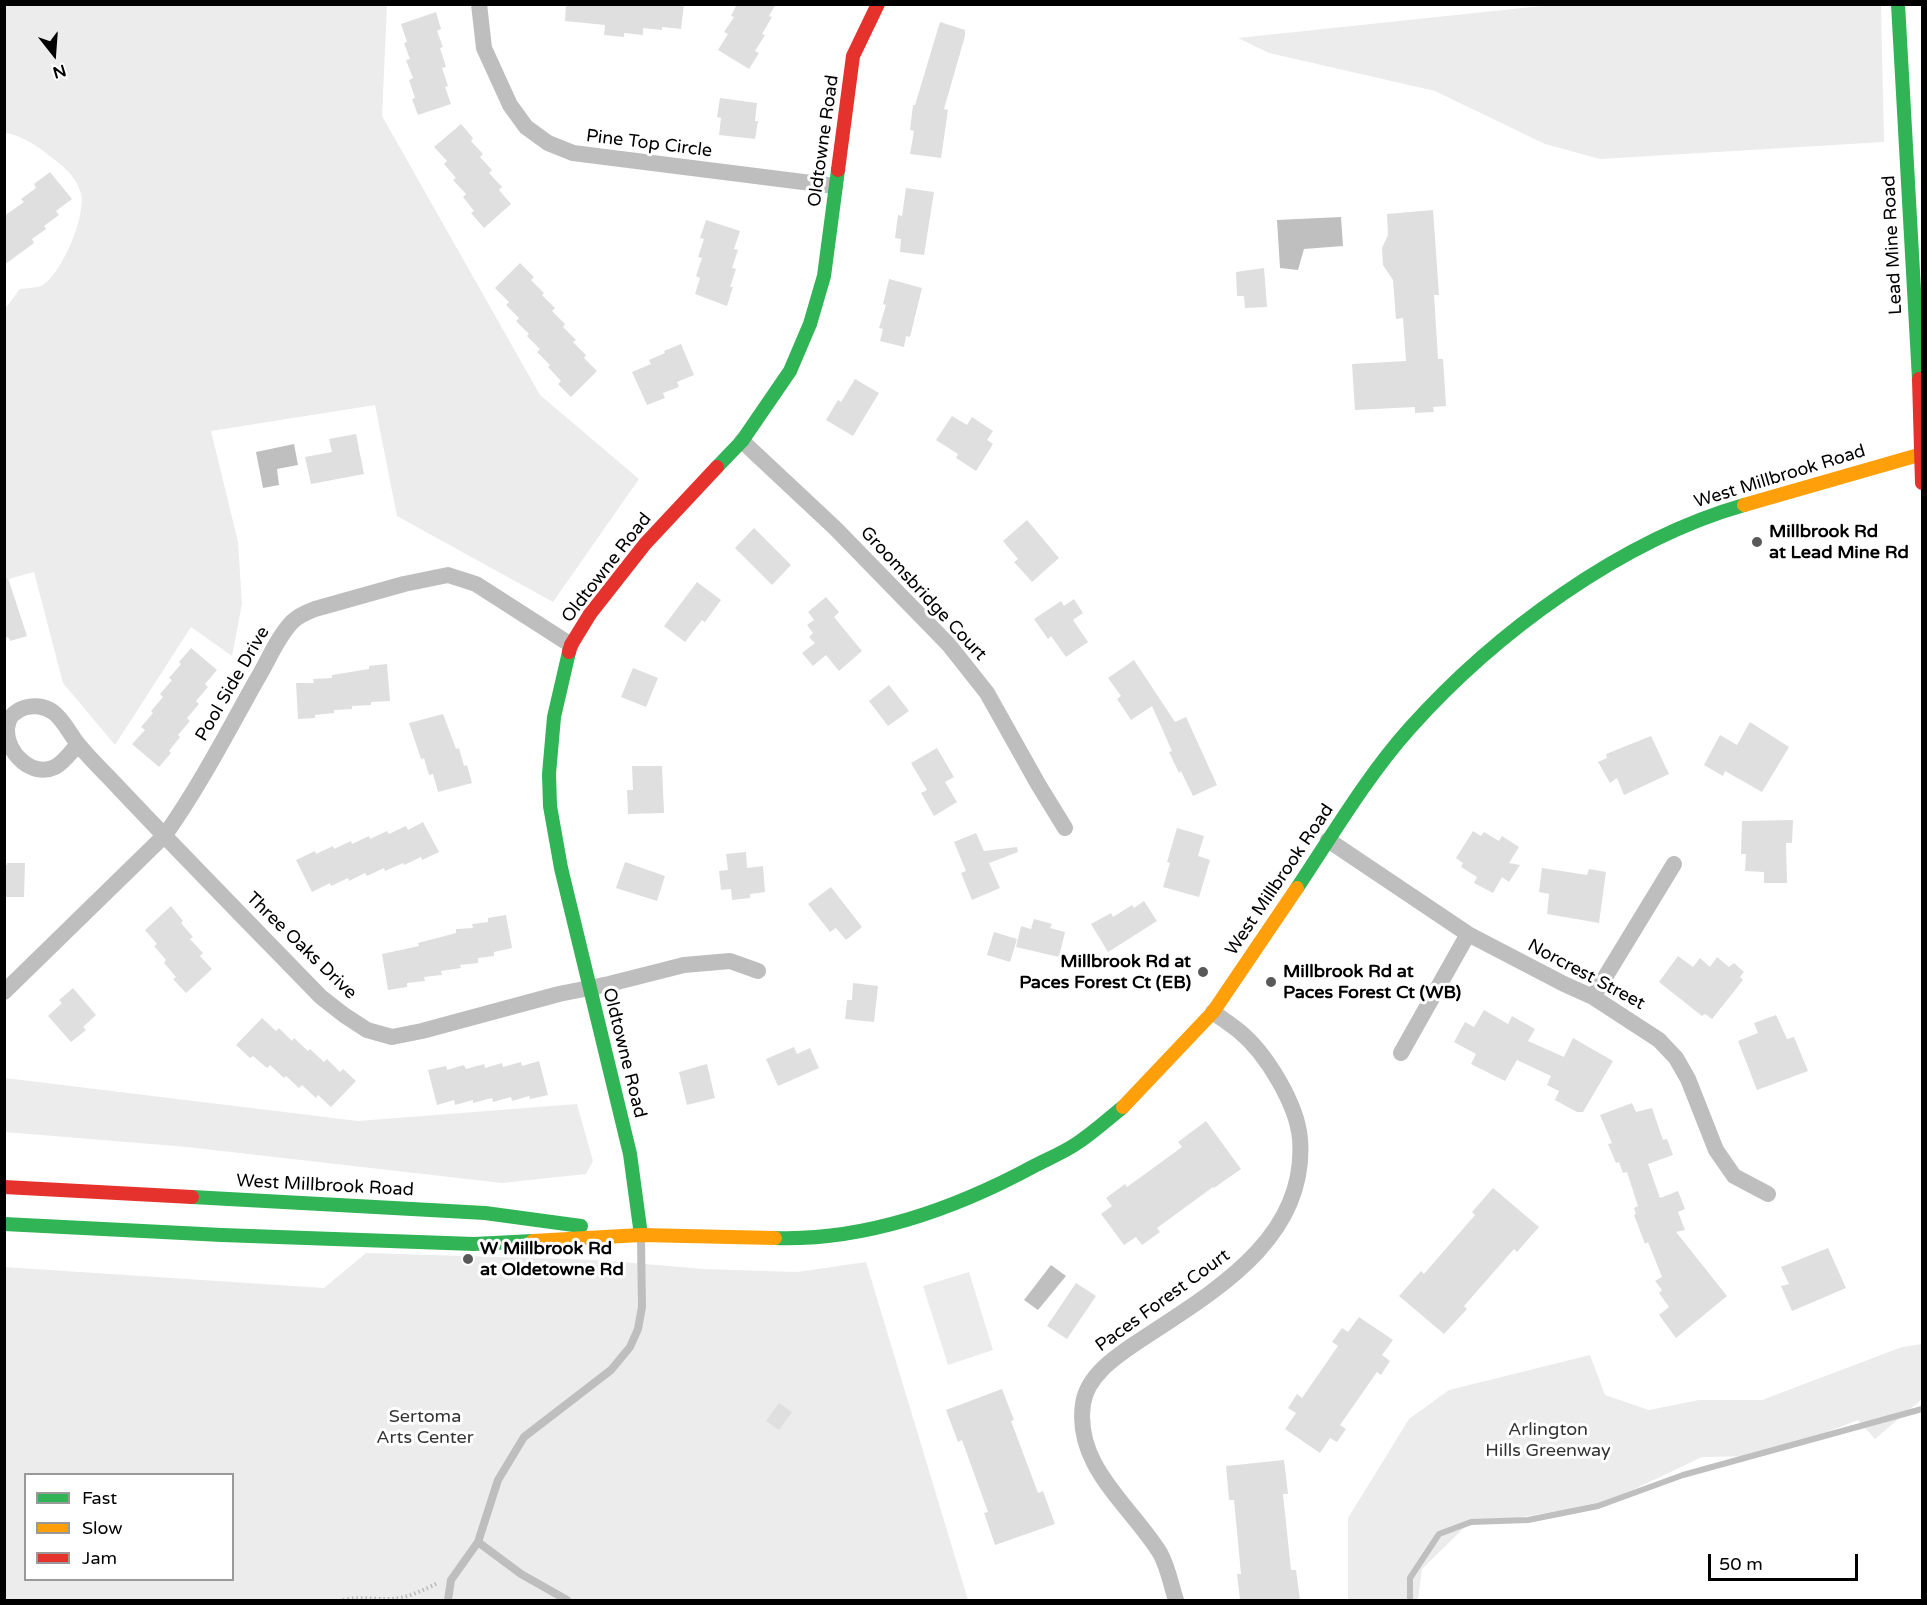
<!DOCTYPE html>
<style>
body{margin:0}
#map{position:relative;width:1927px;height:1605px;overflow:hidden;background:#fff;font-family:"Varela Round",sans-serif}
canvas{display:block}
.frame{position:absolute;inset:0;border:6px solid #000;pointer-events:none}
.legend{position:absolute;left:24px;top:1473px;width:210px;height:108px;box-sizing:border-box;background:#fff;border:2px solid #999;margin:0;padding:8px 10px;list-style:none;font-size:18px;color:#000}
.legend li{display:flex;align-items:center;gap:12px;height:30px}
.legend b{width:30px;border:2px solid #999}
.north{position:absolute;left:24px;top:24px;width:60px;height:60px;-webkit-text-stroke:4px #fff;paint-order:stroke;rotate:163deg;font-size:16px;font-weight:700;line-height:24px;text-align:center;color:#000}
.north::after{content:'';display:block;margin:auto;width:21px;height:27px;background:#000;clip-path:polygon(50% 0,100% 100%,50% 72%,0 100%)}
.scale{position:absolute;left:1708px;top:1554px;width:150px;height:27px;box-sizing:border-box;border:3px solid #000;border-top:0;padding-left:8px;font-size:18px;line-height:21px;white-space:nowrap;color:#000;-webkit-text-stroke:4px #fff;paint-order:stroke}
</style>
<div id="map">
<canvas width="1927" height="1605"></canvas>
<div class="frame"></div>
<ul class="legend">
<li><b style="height:8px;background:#30b455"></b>Fast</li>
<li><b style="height:8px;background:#ff9f0a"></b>Slow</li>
<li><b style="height:8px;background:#e5322d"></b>Jam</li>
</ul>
<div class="north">N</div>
<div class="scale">50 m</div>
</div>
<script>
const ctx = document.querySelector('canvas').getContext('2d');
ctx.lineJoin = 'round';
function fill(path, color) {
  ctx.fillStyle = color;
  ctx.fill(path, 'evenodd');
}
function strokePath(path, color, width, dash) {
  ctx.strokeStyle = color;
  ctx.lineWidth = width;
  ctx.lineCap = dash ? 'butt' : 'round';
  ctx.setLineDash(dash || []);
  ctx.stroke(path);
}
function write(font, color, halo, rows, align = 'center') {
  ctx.font = font + ' "Varela Round",sans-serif';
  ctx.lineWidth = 6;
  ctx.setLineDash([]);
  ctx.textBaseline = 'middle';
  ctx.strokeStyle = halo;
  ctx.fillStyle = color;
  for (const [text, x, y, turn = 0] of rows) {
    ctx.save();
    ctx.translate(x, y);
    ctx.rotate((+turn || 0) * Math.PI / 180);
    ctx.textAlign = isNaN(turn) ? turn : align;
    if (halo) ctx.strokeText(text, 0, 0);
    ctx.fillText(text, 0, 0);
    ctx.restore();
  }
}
const green = new Path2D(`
 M 5,5 L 387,5 L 382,116 L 540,395 L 639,479 L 553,602 L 397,516 L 375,405 L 211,431 L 238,542 L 242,604 L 232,656 L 191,627 L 115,745 L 63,683 L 34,572 L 5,580 L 4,310 L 20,289 C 27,288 38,288 43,285 C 62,272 86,217 81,194 C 76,173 57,162 42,150 C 32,143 17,134 5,133 Z
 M 1551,5 L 1881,5 L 1884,142 L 1600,159 L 1545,144 L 1435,91 L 1269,53 L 1238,38 Z
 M 5,1078 L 358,1121 L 577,1104 L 593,1161 L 586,1174 L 502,1183 L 187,1147 L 5,1132 Z
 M 366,1253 L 598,1260 L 704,1269 L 797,1272 L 866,1262 L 968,1600 L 5,1600 L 4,1267 L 324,1288 ZM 26,1474 L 232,1474 L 232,1580 L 26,1580 Z
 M 969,1272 L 993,1350 L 948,1365 L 923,1286 Z
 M 1922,1344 L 1922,1399 L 1875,1439 L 1858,1420 L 1764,1456 L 1702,1457 L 1603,1504 L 1466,1526 L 1422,1569 L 1418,1600 L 1348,1600 L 1348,1518 L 1409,1419 L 1449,1390 L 1590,1355 L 1605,1395 L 1649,1410 L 1699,1400 L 1762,1400 L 1902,1347 Z`);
const water = new Path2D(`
 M 1341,217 L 1343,246 L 1304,249 L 1298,270 L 1280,268 L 1277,220 Z
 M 294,444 L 298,465 L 277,469 L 279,485 L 263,488 L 256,452 Z
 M 1051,1265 L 1066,1276 L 1038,1310 L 1024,1300 Z`);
const stream = new Path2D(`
 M 1410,1600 L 1410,1578 L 1439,1534 L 1471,1522 L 1528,1520 L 1598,1506 L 1683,1475 L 1922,1409`);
const building = new Path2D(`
 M 566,4 L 684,4 L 681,29 L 662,27 L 662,30 L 643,28 L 643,35 L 624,33 L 624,37 L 604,35 L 605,25 L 565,21 Z
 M 737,4 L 776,4 L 769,16 L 772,17 L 762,34 L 765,35 L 755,51 L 759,53 L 749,69 L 718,50 L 728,34 L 724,32 L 734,17 L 731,16 Z
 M 436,12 L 441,29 L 437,31 L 443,47 L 440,48 L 446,67 L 442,68 L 448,86 L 445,87 L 451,104 L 418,115 L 412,99 L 415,98 L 409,80 L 413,78 L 406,60 L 410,59 L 404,43 L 407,42 L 401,24 Z
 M 940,22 L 965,30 L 965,36 L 944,109 L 948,110 L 941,158 L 910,154 L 914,131 L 910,130 L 913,105 L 915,105 Z
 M 720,98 L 757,103 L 755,121 L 758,121 L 755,139 L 719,135 L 721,118 L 717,117 Z
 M 461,124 L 473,138 L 471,141 L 483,154 L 480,157 L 492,170 L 489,173 L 502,187 L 499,190 L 511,204 L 484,228 L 471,213 L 474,211 L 463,197 L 466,194 L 453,180 L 456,178 L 444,164 L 447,161 L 434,147 Z
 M 50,172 L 72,199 L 56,211 L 59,215 L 44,226 L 46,229 L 32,239 L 34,243 L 4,265 L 4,216 L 24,202 L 21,199 L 36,188 L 34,184 Z
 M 906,188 L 934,192 L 924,255 L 900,252 L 901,239 L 895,238 L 898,215 L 902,216 Z
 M 1433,210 L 1439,295 L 1434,295 L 1438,359 L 1443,359 L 1446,406 L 1433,407 L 1434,412 L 1415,413 L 1415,407 L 1355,410 L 1352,364 L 1406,361 L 1403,318 L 1396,319 L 1393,280 L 1383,265 L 1382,248 L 1388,235 L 1387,214 Z
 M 706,220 L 740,231 L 734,249 L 738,250 L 732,268 L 736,269 L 730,287 L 733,287 L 727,306 L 695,294 L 700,278 L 696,276 L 702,258 L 698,257 L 704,239 L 700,238 Z
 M 520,263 L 534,277 L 531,280 L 544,293 L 542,295 L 555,308 L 552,311 L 565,324 L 563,327 L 576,340 L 573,342 L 586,355 L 584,358 L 597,371 L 571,397 L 558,384 L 561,381 L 548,367 L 550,365 L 537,352 L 540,349 L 527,336 L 529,334 L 516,321 L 519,318 L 506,305 L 509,302 L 495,288 Z
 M 1264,268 L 1267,307 L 1245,308 L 1244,296 L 1237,296 L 1236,272 Z
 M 889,279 L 922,288 L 910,337 L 906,336 L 904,347 L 880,341 L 883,329 L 879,328 L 886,305 L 883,304 Z
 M 681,344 L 694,375 L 677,382 L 679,387 L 663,393 L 665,398 L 647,405 L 632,372 L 651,364 L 649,360 L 665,353 L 664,351 Z
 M 855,379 L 879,393 L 853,436 L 826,420 L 838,400 L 841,402 Z
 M 952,416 L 967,425 L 972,417 L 993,431 L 987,440 L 993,444 L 976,471 L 956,458 L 958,454 L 936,440 Z
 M 356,434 L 364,474 L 311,484 L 305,457 L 332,452 L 329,439 Z
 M 1027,520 L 1059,558 L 1032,582 L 1014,562 L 1018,559 L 1003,541 Z
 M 754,528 L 791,565 L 772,585 L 735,548 Z
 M 8,578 L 27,636 L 10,641 L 8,637 L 4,638 L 4,579 Z
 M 697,582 L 721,600 L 705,622 L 702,620 L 685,642 L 664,626 Z
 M 826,597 L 839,612 L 834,617 L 862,651 L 839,671 L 826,655 L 813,666 L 802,653 L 815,643 L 809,637 L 813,633 L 807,625 L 814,620 L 808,612 Z
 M 1074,599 L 1083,613 L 1073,620 L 1088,642 L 1066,657 L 1051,636 L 1048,639 L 1034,619 L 1061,601 L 1064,606 Z
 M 191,648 L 217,670 L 205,684 L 208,687 L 196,701 L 199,704 L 187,718 L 190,721 L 178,735 L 180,737 L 169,751 L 171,753 L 159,767 L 132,744 L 145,730 L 141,727 L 153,713 L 151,711 L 163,697 L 160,694 L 172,680 L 169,678 L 181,664 L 179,662 Z
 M 1134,660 L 1175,722 L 1186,717 L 1217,785 L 1193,796 L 1181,771 L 1179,773 L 1169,752 L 1172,751 L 1152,706 L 1131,720 L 1117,699 L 1121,696 L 1108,678 Z
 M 387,664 L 390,701 L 371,702 L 371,705 L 352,706 L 352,709 L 334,710 L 334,713 L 315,715 L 315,718 L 298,719 L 296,683 L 314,683 L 313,679 L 332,678 L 332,675 L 369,669 L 369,666 Z
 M 633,668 L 658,678 L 646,707 L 621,697 Z
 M 889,685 L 909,711 L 888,726 L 869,701 Z
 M 443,714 L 456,749 L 459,748 L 464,766 L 467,765 L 472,783 L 438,792 L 433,774 L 429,775 L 424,758 L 421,759 L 409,723 Z
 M 1750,722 L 1789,747 L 1762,792 L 1725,771 L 1723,776 L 1704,765 L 1720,735 L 1737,745 Z
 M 1651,736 L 1669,774 L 1624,795 L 1617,778 L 1610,783 L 1598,762 L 1607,758 L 1606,754 Z
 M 937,748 L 954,777 L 945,782 L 957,802 L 934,816 L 921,793 L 927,790 L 911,763 Z
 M 632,766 L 662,766 L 664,813 L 628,814 L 627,790 L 633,790 Z
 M 1793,820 L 1792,843 L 1786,843 L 1787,883 L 1764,883 L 1764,872 L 1745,871 L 1746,854 L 1741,854 L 1742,821 Z
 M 423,822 L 439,852 L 422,860 L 421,857 L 404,865 L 403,863 L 385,871 L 384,868 L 367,876 L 365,873 L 349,881 L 348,878 L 331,886 L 330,883 L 312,892 L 296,860 L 315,851 L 316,854 L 333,846 L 334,849 L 351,841 L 352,844 L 369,836 L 370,839 L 387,831 L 389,834 L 406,826 L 408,830 Z
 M 1177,828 L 1204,836 L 1198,856 L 1210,860 L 1199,897 L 1163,887 L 1170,863 L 1167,862 Z
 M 1473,831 L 1481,836 L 1484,832 L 1499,841 L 1502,836 L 1519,847 L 1509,863 L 1520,865 L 1509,882 L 1502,877 L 1493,893 L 1474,883 L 1477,877 L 1461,867 L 1463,863 L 1456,858 Z
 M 976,833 L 984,851 L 1017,847 L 1018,852 L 989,863 L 1000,888 L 972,900 L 961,873 L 966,871 L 954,842 Z
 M 746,852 L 747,868 L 763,866 L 765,892 L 750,894 L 750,898 L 732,900 L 731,889 L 721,890 L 719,871 L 728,870 L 726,854 Z
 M 625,862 L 665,876 L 657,901 L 616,888 Z
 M 7,863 L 25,863 L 24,897 L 4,897 L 4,865 L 7,865 Z
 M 1542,868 L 1587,875 L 1589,869 L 1606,872 L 1599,923 L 1547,914 L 1549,894 L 1539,892 Z
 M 831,887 L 862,927 L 846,940 L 836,928 L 830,932 L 808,904 Z
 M 1144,901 L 1157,921 L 1108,952 L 1091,924 L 1111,913 L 1113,917 L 1132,905 L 1134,908 Z
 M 171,906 L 183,921 L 181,923 L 193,937 L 190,939 L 203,953 L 200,956 L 212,969 L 186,993 L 173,979 L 176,977 L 164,963 L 166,960 L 154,946 L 157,944 L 145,930 Z
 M 506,915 L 512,948 L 494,952 L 494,956 L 478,958 L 478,963 L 460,965 L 461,968 L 441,971 L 442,975 L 424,977 L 425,981 L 407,983 L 407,987 L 388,990 L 382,954 L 419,946 L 418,943 L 456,933 L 456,929 L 473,928 L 472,924 L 488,922 L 488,918 Z
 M 1034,919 L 1052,924 L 1050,928 L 1065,932 L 1059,957 L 1016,947 L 1021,926 L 1031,929 Z
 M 994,932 L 1017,939 L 1010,962 L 987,955 Z
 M 1678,956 L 1693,967 L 1700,958 L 1710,967 L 1717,957 L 1729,967 L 1734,963 L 1744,972 L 1740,977 L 1743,980 L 1712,1019 L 1705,1014 L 1702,1016 L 1659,982 Z
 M 853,983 L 878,986 L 874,1022 L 845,1019 L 847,1000 L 852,1000 Z
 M 73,988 L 96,1015 L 83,1027 L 86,1030 L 71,1042 L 48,1016 L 62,1003 L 59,1000 Z
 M 1484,1010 L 1508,1024 L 1512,1016 L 1535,1029 L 1528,1041 L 1564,1057 L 1573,1038 L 1613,1061 L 1583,1112 L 1577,1112 L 1555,1100 L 1559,1091 L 1547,1085 L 1551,1076 L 1517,1060 L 1505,1081 L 1471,1064 L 1476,1054 L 1454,1042 L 1465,1022 L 1474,1027 Z
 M 1776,1015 L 1787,1039 L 1794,1037 L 1808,1071 L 1757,1090 L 1738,1041 L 1758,1033 L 1754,1023 Z
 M 262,1018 L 276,1031 L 279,1028 L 292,1041 L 294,1038 L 308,1051 L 310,1049 L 324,1062 L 327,1059 L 340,1072 L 343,1069 L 356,1081 L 331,1107 L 318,1095 L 316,1098 L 302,1085 L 299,1088 L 286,1076 L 284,1078 L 270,1065 L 267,1068 L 253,1056 L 250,1058 L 236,1045 Z
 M 794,1047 L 797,1054 L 810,1048 L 819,1068 L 778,1086 L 766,1059 Z
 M 539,1061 L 548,1095 L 530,1099 L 529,1096 L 512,1101 L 511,1097 L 493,1102 L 492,1098 L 473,1103 L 473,1100 L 455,1105 L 454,1100 L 437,1105 L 428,1070 L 446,1066 L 447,1070 L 464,1065 L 466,1069 L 484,1064 L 485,1068 L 502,1063 L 503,1067 L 521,1062 L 522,1066 Z
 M 707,1064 L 715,1098 L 687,1105 L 679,1072 Z
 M 1632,1103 L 1636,1112 L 1652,1108 L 1663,1140 L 1667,1139 L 1673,1155 L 1648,1164 L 1660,1198 L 1678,1191 L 1685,1209 L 1678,1212 L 1685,1230 L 1676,1232 L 1727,1296 L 1676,1338 L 1659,1315 L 1669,1307 L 1659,1293 L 1662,1290 L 1655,1281 L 1662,1277 L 1648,1242 L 1645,1244 L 1634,1215 L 1636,1214 L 1634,1208 L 1638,1206 L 1627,1172 L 1623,1173 L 1619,1162 L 1616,1163 L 1608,1144 L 1612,1143 L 1600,1115 Z
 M 1206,1121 L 1241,1169 L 1214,1188 L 1213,1187 L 1157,1228 L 1160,1232 L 1142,1245 L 1136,1237 L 1124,1245 L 1101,1214 L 1112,1206 L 1106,1198 L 1125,1184 L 1127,1187 L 1182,1147 L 1178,1142 Z
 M 1493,1188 L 1539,1227 L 1517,1252 L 1514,1249 L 1464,1306 L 1467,1309 L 1444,1334 L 1399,1296 L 1421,1271 L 1424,1274 L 1475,1215 L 1472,1212 Z
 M 1828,1248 L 1846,1288 L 1792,1311 L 1781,1286 L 1789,1284 L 1781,1267 Z
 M 1076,1283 L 1096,1296 L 1067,1339 L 1047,1326 Z
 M 1359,1317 L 1393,1340 L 1382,1355 L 1390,1361 L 1381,1375 L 1377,1372 L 1340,1425 L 1346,1429 L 1337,1442 L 1330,1438 L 1320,1453 L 1285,1429 L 1296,1413 L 1288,1408 L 1297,1394 L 1302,1398 L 1338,1346 L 1332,1342 L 1342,1328 L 1348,1332 Z
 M 1002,1389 L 1014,1420 L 1011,1421 L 1038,1493 L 1043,1491 L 1055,1524 L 995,1545 L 984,1513 L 988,1512 L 962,1440 L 958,1442 L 946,1410 Z
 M 779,1403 L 792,1412 L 779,1430 L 766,1421 Z
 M 1284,1460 L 1288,1494 L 1283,1494 L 1291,1570 L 1296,1570 L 1300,1600 L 1240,1600 L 1237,1574 L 1241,1574 L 1234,1500 L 1229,1500 L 1226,1466 Z`);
const path = new Path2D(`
 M 343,1600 C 360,1596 375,1600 392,1599 C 408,1598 425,1589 438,1583`);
const lane = new Path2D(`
 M 478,1542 L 521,1574 L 567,1600
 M 448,1600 L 451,1580 L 478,1542 L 498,1480 L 524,1437 L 611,1370 L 630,1347 L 638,1329 L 642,1307 L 641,1240`);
const street = new Path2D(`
 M 479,4 L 484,48 L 510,105 L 526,127 L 548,143 L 573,153 L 835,186
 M 742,441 L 835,528 L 949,645 L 987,693 L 1038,784 L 1065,828
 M 78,744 C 71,752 64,762 55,767 C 32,778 6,753 7,729 C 8,707 37,700 53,712 C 63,719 70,734 78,744 C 90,759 105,773 118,787 C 185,858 253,927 321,997 L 344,1015 L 367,1030 L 392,1037 L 422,1031 L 559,994 L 609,984 L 684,965 L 730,961 L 758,971
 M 1328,840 L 1468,934 L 1564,984 L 1593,997 L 1659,1040 L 1676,1058 L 1688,1079 L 1716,1150 L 1734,1176 L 1768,1194
 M 4,992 L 165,835 C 199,787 227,733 256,681 C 268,662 276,639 292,622 C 298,616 307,612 315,609 L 404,584 L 448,575 L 476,584 L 571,645
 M 1593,997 L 1674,864
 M 1401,1053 L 1468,934
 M 1176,1600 C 1171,1585 1168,1567 1160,1553 C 1131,1506 1074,1466 1083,1404 C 1087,1375 1117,1356 1139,1341 C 1211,1293 1308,1240 1300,1139 C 1297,1104 1266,1053 1239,1031 C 1230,1024 1221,1018 1213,1012`);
const fast = new Path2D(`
 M 1898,4 L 1919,379
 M 717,467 L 742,441 L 790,371 L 810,324 L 824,276 L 838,170
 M 569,652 L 554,717 L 549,774 L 550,806 L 561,868 L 630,1154 L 641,1235
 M 1297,888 C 1333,834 1367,776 1410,728 C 1495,633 1621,540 1744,505
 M 192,1197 L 485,1213 L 581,1226
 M 4,1224 L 222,1235 L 474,1244 L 533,1241
 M 775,1238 C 867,1241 957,1208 1036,1165 C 1050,1158 1064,1152 1076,1144 C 1093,1133 1108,1119 1123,1107`);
const slow = new Path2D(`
 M 1744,505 L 1922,454
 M 1123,1107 L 1213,1012 L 1297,888
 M 533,1241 L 641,1235 L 775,1238`);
const jam = new Path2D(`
 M 838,170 L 853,56 L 878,4
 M 1919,379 L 1922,483
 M 569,652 L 571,645 L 590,614 L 645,544 L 717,467
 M 4,1187 L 192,1197`);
const markers = [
 [1757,542,6,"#595959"],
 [1203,972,6,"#595959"],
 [1271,982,6,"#595959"],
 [468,1259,6,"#595959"]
];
const streetNames = [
 ["Oldtowne Road",824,141,-82],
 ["Pine Top Circle",649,144,7],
 ["Lead Mine Road",1893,245,-93],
 ["West Millbrook Road",1780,477,-17],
 ["Oldtowne Road",607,568,-52],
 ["Groomsbridge Court",923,594,47],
 ["Pool Side Drive",233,684,-60],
 ["West Millbrook Road",1280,880,-56],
 ["Three Oaks Drive",301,946,44],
 ["Norcrest Street",1586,975,28],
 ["Oldtowne Road",624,1053,76],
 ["West Millbrook Road",325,1186,3],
 ["Paces Forest Court",1163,1301,-36]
];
const poiNames = [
 ["Millbrook Rd",1769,532],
 ["at Lead Mine Rd",1769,553],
 ["Millbrook Rd at",1191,962,"right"],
 ["Paces Forest Ct (EB)",1191,983,"right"],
 ["Millbrook Rd at",1283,972],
 ["Paces Forest Ct (WB)",1283,993],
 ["W Millbrook Rd",480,1249],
 ["at Oldetowne Rd",480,1270]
];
const parkNames = [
 ["Sertoma",425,1417],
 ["Arts Center",425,1438],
 ["Arlington",1548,1430],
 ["Hills Greenway",1548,1451]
];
fill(green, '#ececec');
fill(water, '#bfbfbf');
strokePath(stream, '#bfbfbf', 6);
fill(building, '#dfdfdf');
strokePath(path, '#b9b9b9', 4, [1.5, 3]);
strokePath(lane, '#bebebe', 8);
strokePath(street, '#bebebe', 16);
strokePath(fast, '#30b455', 14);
strokePath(slow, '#ff9f0a', 14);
strokePath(jam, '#e5322d', 14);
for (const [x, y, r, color] of markers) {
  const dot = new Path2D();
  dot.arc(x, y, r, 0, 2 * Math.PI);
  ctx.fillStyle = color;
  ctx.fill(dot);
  strokePath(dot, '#fff', 2);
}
write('18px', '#000', '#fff', streetNames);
write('bold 18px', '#000', '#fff', poiNames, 'left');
write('18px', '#333', '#fff', parkNames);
</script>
